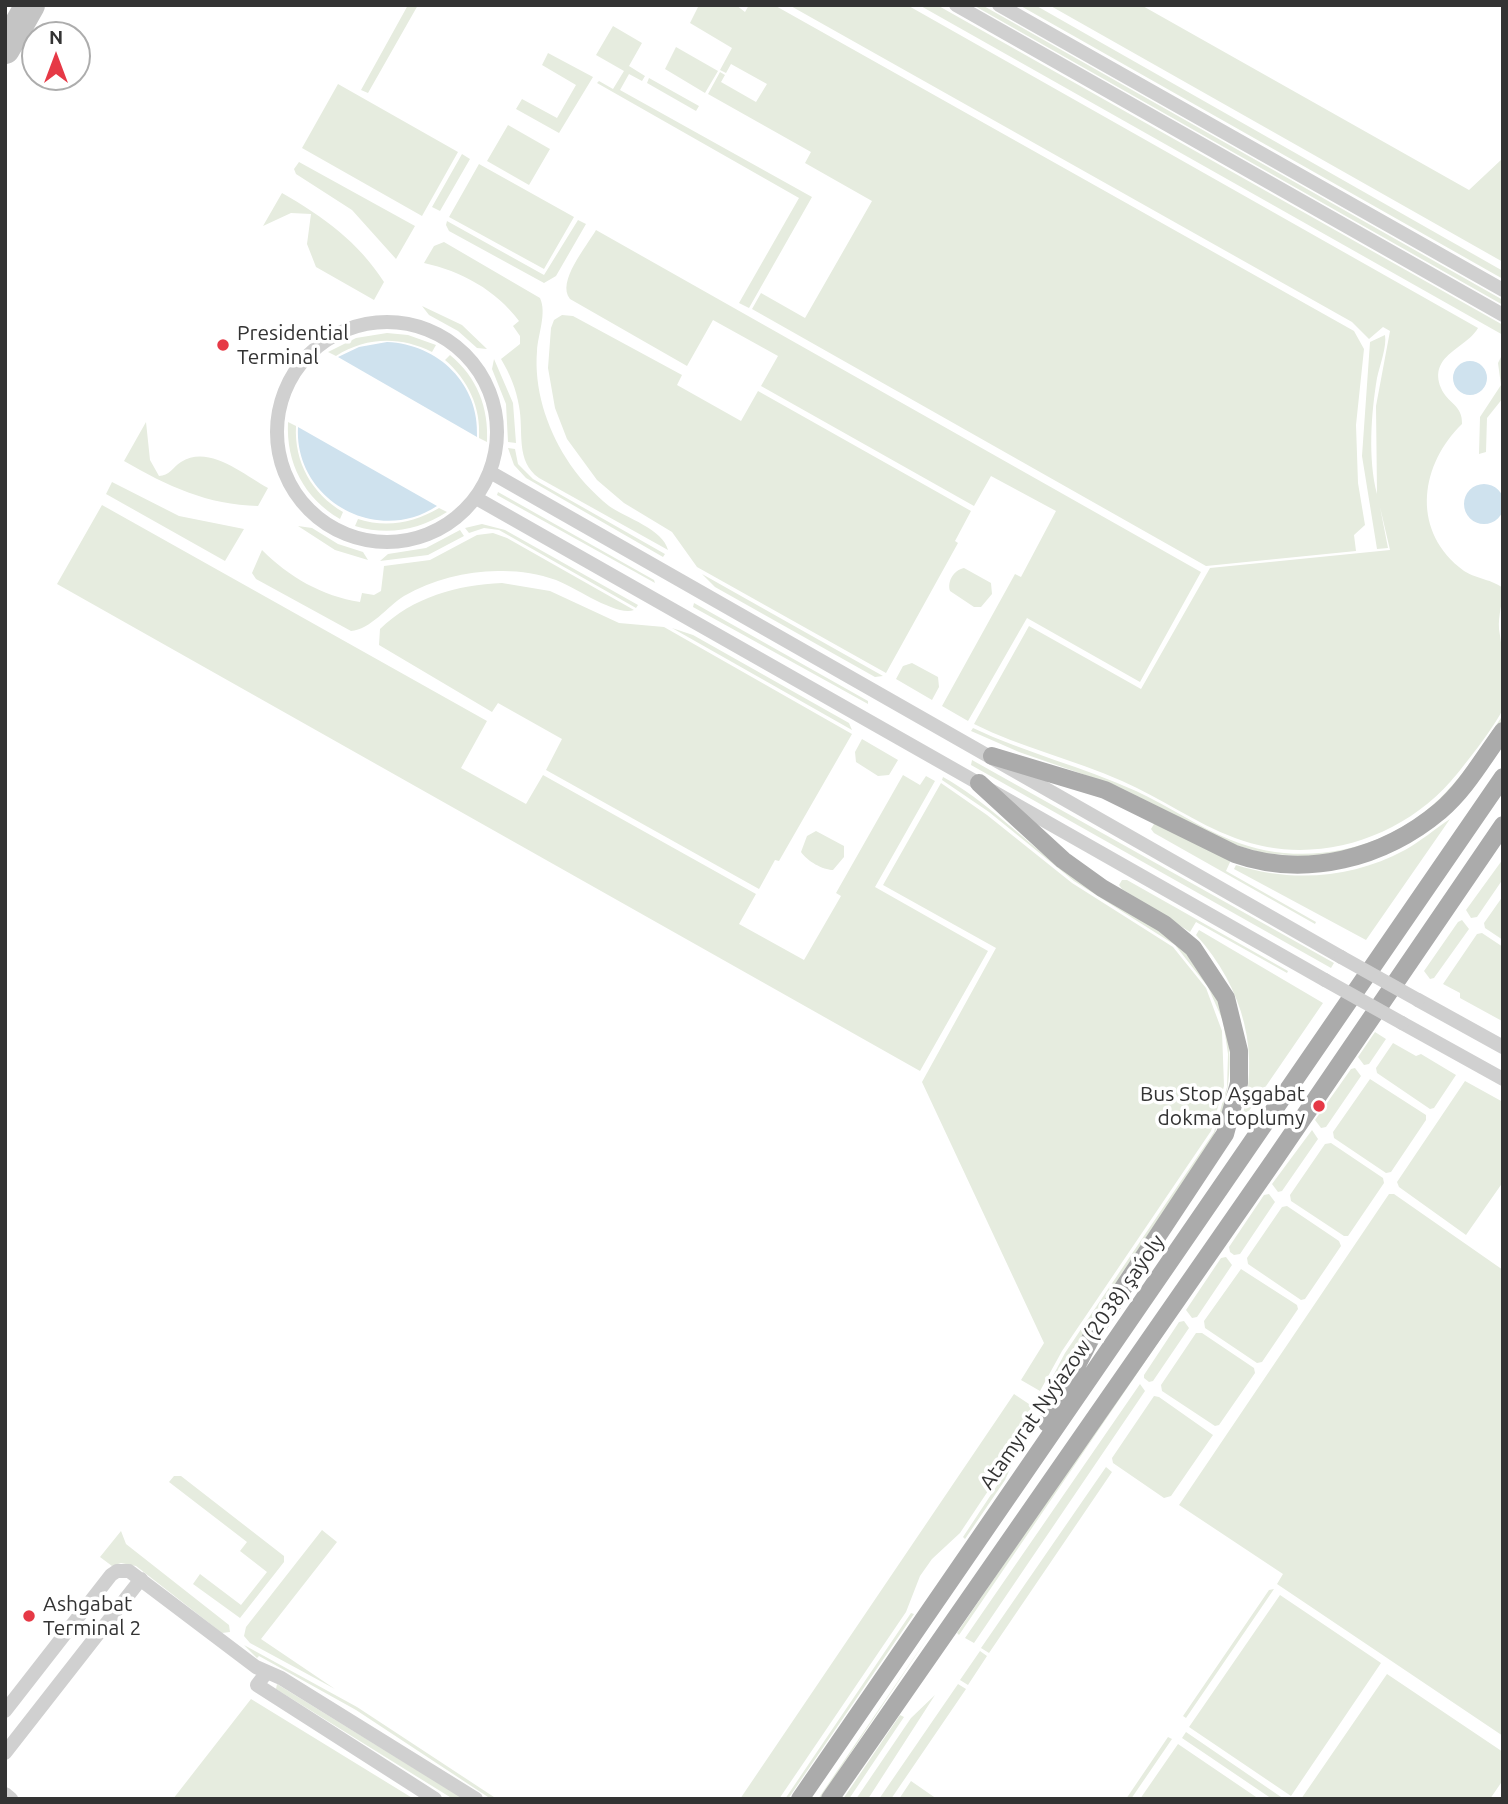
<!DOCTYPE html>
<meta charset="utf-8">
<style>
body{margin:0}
#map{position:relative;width:1508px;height:1804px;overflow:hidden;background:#fff;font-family:Ubuntu,sans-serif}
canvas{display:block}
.frame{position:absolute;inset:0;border:7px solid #333;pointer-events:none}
.north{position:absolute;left:21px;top:21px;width:70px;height:70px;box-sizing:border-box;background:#fff;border:2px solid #adadad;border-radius:50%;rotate:0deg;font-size:19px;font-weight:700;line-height:28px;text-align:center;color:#333}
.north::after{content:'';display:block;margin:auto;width:24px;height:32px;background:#e63946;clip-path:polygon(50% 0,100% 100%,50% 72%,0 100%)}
</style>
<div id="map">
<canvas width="1508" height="1804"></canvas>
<div class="frame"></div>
<div class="north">N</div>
</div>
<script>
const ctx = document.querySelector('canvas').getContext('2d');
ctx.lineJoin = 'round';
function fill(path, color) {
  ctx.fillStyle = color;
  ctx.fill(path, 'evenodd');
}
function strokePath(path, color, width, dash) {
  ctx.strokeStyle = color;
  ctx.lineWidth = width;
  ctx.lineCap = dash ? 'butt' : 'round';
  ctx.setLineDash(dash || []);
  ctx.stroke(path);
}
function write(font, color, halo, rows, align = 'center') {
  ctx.font = font + ' Ubuntu,sans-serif';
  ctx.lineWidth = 7;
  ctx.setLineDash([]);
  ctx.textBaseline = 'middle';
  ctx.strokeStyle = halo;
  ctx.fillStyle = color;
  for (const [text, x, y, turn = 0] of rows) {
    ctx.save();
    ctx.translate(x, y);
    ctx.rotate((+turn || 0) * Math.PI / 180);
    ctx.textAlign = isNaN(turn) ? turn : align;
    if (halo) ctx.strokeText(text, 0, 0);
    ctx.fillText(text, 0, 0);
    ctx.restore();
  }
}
const green = new Path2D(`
 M 408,5 L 418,5 L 368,93 L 361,90 Z
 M 699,5 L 736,5 L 745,12 L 749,5 L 774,5 L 1354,331 L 1364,349 L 1356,425 L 1358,483 L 1365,525 L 1354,535 L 1356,551 L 1206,566 L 752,309 L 761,293 L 805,318 L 872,201 L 805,163 L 811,152 L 708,94 L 720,72 L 725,75 L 721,82 L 756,102 L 767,84 L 731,64 L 726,73 L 720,70 L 732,48 L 690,23 Z
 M 789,5 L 907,5 L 1478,328 C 1466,349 1428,355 1441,388 C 1447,403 1463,405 1462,424 C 1421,464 1411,527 1459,567 C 1472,579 1490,578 1503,588 C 1503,602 1498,615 1499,629 C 1502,649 1508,687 1503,708 C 1499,721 1462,769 1451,781 C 1398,841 1311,867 1235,838 C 1195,823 1161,798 1122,781 C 1073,759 1022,748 974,724 L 1029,626 L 1141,689 L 1210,568 L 1390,550 L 1380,507 L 1388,548 L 1377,549 L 1362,456 L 1370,342 L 1385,335 C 1387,346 1380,365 1377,378 C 1371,414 1368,459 1377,494 L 1376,406 L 1390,331 L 1383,327 L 1369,339 L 1352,322 Z
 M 919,5 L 937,5 L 1503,325 L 1503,335 Z
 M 973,5 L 982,5 L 1503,300 L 1503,305 Z
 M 1019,5 L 1035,5 L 1503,271 L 1503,279 Z
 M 1049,5 L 1141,5 L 1469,190 L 1502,159 L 1503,262 Z
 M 613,26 L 642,43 L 629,66 L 645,76 L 642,81 L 629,74 L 620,90 L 812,197 L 749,308 L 739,303 L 799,198 L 597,83 L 599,81 L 613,89 L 624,71 L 596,55 Z
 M 676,47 L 718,71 L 705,93 L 665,69 Z
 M 548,53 L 593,77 L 559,133 L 516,109 L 522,99 L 557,118 L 576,85 L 542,65 Z
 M 649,78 L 699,106 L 696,111 L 647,83 Z
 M 338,84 L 458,152 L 422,216 L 302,148 Z
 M 508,125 L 550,149 L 529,185 L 487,161 Z
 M 462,154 L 470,159 L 440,211 L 432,207 Z
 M 299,162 L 415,226 L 396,259 L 352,210 L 296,174 L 294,169 Z
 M 479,164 L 574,217 L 544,269 L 449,217 Z
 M 282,193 C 324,217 358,242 384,282 L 374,300 L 316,267 L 307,244 L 311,214 L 291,213 L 263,226 Z
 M 578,220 L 586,224 L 556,276 L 544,283 L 449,231 L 446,225 L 447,221 L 544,275 Z
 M 596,230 L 1201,572 L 1140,682 L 1027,618 L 968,721 L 942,706 L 1015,574 L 1021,577 L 1056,511 L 991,476 L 974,506 L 761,386 L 778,356 L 713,320 L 687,366 L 570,299 C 556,282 587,246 596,230 Z
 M 444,242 L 540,298 C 547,313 538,334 537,351 C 534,388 546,426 566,458 C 577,476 593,493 609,506 C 626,518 663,529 668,550 L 539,478 C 515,461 524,432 519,406 C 516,389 510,374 501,359 L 520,344 L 520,336 L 513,326 L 519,321 C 496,290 461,271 424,263 L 434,246 Z
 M 422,306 L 462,325 L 487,349 L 477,348 L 458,331 L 429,315 Z
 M 562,315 L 573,316 L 682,375 L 677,385 L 741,421 L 758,391 L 971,511 L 955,541 L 958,543 L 886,673 L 697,567 L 672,532 L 624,503 L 597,480 L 567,439 L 555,408 L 548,368 L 551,328 L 554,320 Z
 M 387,333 L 408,335 L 436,345 L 432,352 C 400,336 366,337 336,356 L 328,352 L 356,338 Z
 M 450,355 C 477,377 489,408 487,442 L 479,438 C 481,407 468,380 445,360 Z
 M 1502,355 L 1503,398 L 1487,418 L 1486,452 L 1479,454 L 1480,417 L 1501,385 L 1498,363 Z
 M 494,359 L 513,403 L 516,443 L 508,442 L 506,404 L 492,369 Z
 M 146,422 L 150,460 L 159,476 C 169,476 173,467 181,462 C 209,444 244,475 268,488 L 258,506 C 208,505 167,486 124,461 Z
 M 288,422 L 296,426 C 294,462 312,494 343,512 L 340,519 C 304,498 286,463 288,422 Z
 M 508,448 L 515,449 L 518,464 L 533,479 L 665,554 L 663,557 L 526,478 L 514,465 Z
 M 112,482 L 179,516 L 244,529 L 225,561 L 106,494 Z
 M 498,492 L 654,580 L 655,583 L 497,495 Z
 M 102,505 L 487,721 L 461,768 L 526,804 L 543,775 L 756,894 L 739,924 L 804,960 L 841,896 L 836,893 L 903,775 L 920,785 L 926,776 L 935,781 L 875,887 L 988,951 L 920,1071 L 57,584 Z
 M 439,508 L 447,512 C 419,530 388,536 355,526 L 358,519 C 386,528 414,523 439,508 Z
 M 482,524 L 505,530 L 638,605 L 636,608 L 499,530 L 484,528 L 469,533 L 465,528 Z
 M 298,526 L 312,528 L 338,544 L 363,552 L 368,560 L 335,550 Z
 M 460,530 L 464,536 L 428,555 L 380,561 L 388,554 L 426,548 Z
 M 493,533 L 507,538 L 634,610 C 617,617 575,587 556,580 C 539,574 521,571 503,571 C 469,570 434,579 404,596 C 388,606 370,630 351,631 L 256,579 L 252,573 L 262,550 C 289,577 322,596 360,602 L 362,593 L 374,595 L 381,591 L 384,566 L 430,560 L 477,535 Z
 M 964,568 L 991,583 L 992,594 L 981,607 L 974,607 L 950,591 C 947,581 954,570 964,568 Z
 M 702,574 L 883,676 L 875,677 L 715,587 Z
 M 502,583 L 550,591 L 619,623 L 664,627 L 852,734 L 779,861 L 775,860 L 759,889 L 546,770 L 562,739 L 498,703 L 492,712 L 379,645 L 380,629 C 413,597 457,585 502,583 Z
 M 694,603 L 868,701 L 868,704 L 693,607 Z
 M 672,628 L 693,635 L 849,723 L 852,730 Z
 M 912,663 L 938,677 L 939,687 L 932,700 L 896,679 L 903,666 Z
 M 1503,715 L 1503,720 L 1465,776 L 1430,812 L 1367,847 L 1309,857 L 1263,853 L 1232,844 L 1117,786 L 1019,752 L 971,731 L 973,728 C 1026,753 1083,767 1136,791 C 1169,806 1198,827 1231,840 C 1304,870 1393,850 1446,792 C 1468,769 1485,741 1503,715 Z
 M 862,739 L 898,760 L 889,775 L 878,776 L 856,762 L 855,752 Z
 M 972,760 L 1334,963 L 1331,968 L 971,765 Z
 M 943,777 C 986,801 1019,836 1058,865 C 1092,890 1132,908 1166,934 C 1238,989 1246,1078 1205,1154 L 1045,1391 L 1065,1353 L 1214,1132 L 1227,1087 L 1228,1054 L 1223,1021 L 1208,987 L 1175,945 L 1074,881 L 989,812 L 942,780 Z
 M 941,783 L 987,815 L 1072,883 L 1173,947 L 1206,988 L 1222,1031 L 1224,1086 L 1211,1131 L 1062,1351 L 1040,1391 L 1021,1380 L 1044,1343 L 922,1082 L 996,948 L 883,885 Z
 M 1450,819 L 1366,940 L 1234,869 L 1236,865 C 1293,883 1353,878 1405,850 C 1421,841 1435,829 1450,819 Z
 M 1154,824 L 1159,824 L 1231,860 L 1226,871 L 1316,922 L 1315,924 L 1154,833 L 1151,829 Z
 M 816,831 L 844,846 L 844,857 L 833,870 C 823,870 807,861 801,852 L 807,836 Z
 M 1503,859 L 1503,879 L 1477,917 L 1471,918 L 1466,910 Z
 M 1122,880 L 1127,880 L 1288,971 L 1287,973 L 1196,922 L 1190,932 L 1122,889 L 1119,885 Z
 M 1503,896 L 1503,940 L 1485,928 L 1484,923 Z
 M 1462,920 L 1469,929 L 1434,978 L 1430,979 L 1424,971 L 1458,922 Z
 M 1199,930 L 1323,1003 L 1240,1124 C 1262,1055 1244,988 1196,935 Z
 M 1482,933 L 1503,947 L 1502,1021 L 1460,998 L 1460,993 L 1443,984 L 1477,934 Z
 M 1375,1032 L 1386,1039 L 1369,1064 L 1364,1065 L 1358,1057 Z
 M 1393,1043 L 1416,1056 L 1421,1054 L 1456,1075 L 1434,1108 L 1430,1109 L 1377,1073 L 1376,1068 Z
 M 1355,1068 L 1361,1076 L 1326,1127 L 1321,1128 L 1315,1120 L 1351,1069 Z
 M 1370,1079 L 1426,1115 L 1426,1120 L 1391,1172 L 1386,1173 L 1334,1138 L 1333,1132 Z
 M 1465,1081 L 1503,1102 L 1503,1182 L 1466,1235 L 1399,1187 L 1397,1182 Z
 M 1312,1130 L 1318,1139 L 1282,1191 L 1278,1192 L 1272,1184 Z
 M 1331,1143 L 1383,1178 L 1384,1183 L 1348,1236 L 1344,1236 L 1291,1201 L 1290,1195 L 1325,1144 Z
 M 1269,1194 L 1275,1202 L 1240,1254 L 1234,1255 L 1230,1252 L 1229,1247 L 1264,1195 Z
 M 1389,1194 L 1394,1194 L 1503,1270 L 1503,1736 L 1277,1584 L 1283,1574 L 1179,1505 Z
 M 1287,1206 L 1339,1241 L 1341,1246 L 1305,1299 L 1301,1300 L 1248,1264 L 1247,1258 L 1282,1207 Z
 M 1226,1257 L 1232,1265 L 1197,1317 L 1192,1318 L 1186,1310 L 1221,1258 Z
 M 1241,1269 L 1297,1305 L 1298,1309 L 1262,1362 L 1257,1363 L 1205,1328 L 1204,1321 Z
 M 1184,1321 L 1189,1328 L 1153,1381 L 1149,1382 L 1144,1378 L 1144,1375 L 1179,1322 Z
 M 1164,1329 L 1166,1331 L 959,1635 L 957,1633 Z
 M 1196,1333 L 1202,1333 L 1254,1368 L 1255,1373 L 1219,1425 L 1215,1426 L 1162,1391 L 1161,1385 Z
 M 1140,1384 L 1145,1391 L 974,1643 L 965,1638 Z
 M 1014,1394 L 1032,1406 L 990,1488 L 960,1533 L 932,1559 L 920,1576 L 906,1612 L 779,1799 L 740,1799 Z
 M 1154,1396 L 1159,1397 L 1213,1435 L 1171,1496 L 1164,1498 L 1113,1463 L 1112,1458 Z
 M 1037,1410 L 1005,1480 L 965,1539 L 963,1537 L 1002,1478 Z
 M 1106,1467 L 1112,1472 L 989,1653 L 981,1648 Z
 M 174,1476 L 181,1476 L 284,1556 L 284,1562 L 240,1618 L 193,1584 L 200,1574 L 241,1605 L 267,1572 L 240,1551 L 247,1542 L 169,1482 Z
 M 322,1530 L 337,1542 L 261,1639 L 335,1689 L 250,1643 L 244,1636 L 246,1627 Z
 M 121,1531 L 126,1544 L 229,1625 L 230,1632 L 222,1633 L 136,1566 L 121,1563 L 112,1566 L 100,1557 Z
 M 1274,1589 L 1186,1718 L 1183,1716 L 1269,1590 Z
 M 1280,1595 L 1381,1663 L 1291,1796 L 1189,1727 Z
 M 911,1613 L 914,1614 L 788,1799 L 785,1799 Z
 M 934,1628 L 820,1799 L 818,1799 Z
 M 244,1645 L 357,1707 L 497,1799 L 491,1799 L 356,1710 L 259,1656 L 257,1658 Z
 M 980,1651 L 987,1656 L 968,1685 L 960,1680 Z
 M 1387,1674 L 1503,1752 L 1503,1780 L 1490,1799 L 1301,1799 Z
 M 277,1684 L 464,1799 L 453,1799 L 276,1689 Z
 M 958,1684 L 966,1689 L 891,1799 L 879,1799 Z
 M 935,1695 L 868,1799 L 856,1799 L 911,1718 Z
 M 251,1699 L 414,1799 L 173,1799 Z
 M 900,1715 L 904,1717 L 849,1799 L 843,1799 Z
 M 1186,1732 L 1284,1799 L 1272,1799 L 1182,1738 Z
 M 1168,1737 L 1172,1739 L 1131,1799 L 1126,1799 Z
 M 1178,1744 L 1259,1799 L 1140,1799 Z
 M 911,1781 L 937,1799 L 899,1799 Z`);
const water = new Path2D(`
 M 387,342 C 438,344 480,384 477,437 L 338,357 L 359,347 Z
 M1453 378a17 17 0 1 1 34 0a17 17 0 1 1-34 0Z
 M 298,427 L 437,506 C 377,546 294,500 298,427 Z
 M1464 504a20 20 0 1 1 40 0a20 20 0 1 1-40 0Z`);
const taxiway = new Path2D(`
 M 5,49 L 30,5`);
const minor = new Path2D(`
 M 956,5 L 1503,315
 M 999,5 L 1503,290
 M277 432a110 110 0 1 1 220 0a110 110 0 1 1-220 0Z
 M 490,472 L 1341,957
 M 476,498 L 1325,980
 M 1418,1000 L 1503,1047
 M 1402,1023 L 1503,1079
 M 267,1672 L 257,1685 L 435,1799
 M 5,1711 L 111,1575 L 117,1571 L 129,1571 L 256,1667 L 281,1678 L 476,1799
 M 5,1753 L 141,1579
 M 5,1794 L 11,1799`);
const major = new Path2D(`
 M 992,756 L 1105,790 L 1235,854 C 1306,879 1384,858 1440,811 C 1466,789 1483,758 1503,731
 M 979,783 L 1063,860 L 1102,888 L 1164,924 L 1193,948 L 1226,998 L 1239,1051 L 1239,1083 L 1225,1134 L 1094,1332 L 1047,1423
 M 800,1799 L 1503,777
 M 830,1799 L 1275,1159 L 1503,825`);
const minorBridge = new Path2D(`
 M 1341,957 L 1418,1000
 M 1325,980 L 1402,1023`);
const markers = [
 [223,345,7,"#e63946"],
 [1319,1106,7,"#e63946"],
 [29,1616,7,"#e63946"]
];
const poiNames = [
 ["Presidential",237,333],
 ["Terminal",237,357],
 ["Bus Stop Aşgabat",1305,1094,"right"],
 ["dokma toplumy",1305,1118,"right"],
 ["Ashgabat",43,1604],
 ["Terminal 2",43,1628]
];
const streetNames = [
 ["Atamyrat Nyýazow (2038) şaýoly",1072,1362,-55]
];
fill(green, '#e6ecdf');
fill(water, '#cfe2ee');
strokePath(taxiway, '#c4c4c4', 30);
strokePath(minor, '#d0d0d0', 14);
strokePath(major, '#ababab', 18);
strokePath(minorBridge, '#d0d0d0', 14);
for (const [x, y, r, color] of markers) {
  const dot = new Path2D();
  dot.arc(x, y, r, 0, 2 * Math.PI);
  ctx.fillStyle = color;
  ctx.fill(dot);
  strokePath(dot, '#fff', 2.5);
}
write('21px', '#333', '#fff', poiNames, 'left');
write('21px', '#333', '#fff', streetNames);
</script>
